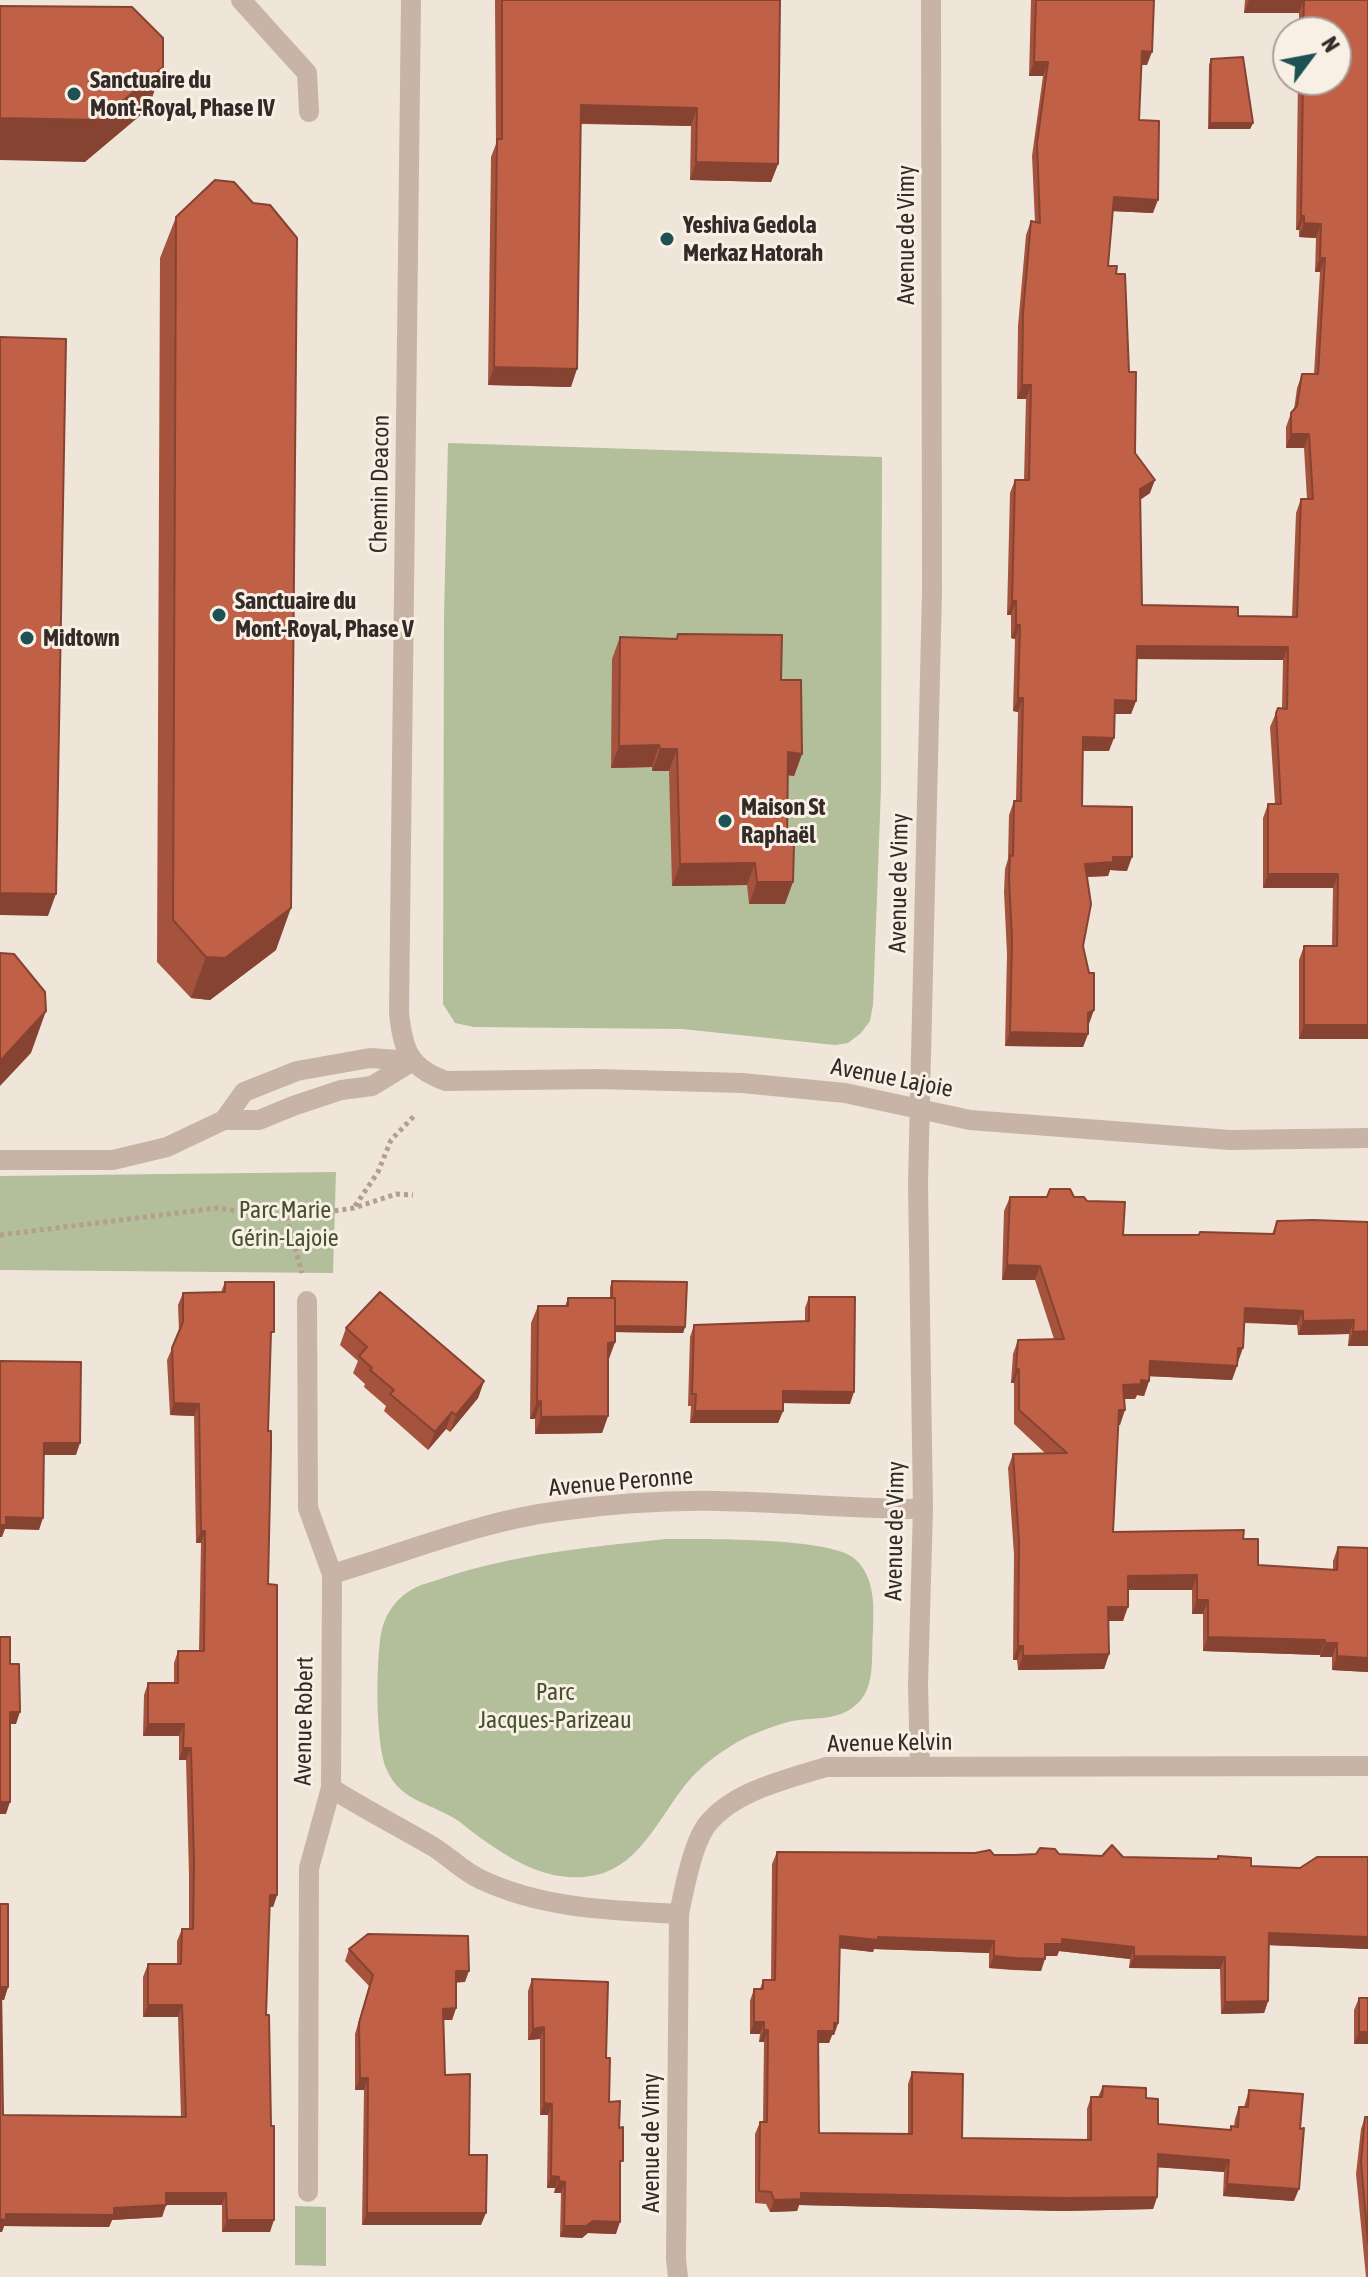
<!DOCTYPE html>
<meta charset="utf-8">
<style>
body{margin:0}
#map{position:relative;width:1368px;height:2277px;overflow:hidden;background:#f0e5d9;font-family:"Asap Condensed",sans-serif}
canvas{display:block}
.north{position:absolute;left:1272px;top:16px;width:80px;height:80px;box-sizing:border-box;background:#f8efe5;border:2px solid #aaa099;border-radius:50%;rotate:58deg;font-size:22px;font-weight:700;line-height:32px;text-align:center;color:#342a27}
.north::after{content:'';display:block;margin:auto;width:28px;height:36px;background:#1e5153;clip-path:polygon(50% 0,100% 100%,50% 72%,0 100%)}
</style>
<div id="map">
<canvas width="1368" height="2277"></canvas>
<div class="north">N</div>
</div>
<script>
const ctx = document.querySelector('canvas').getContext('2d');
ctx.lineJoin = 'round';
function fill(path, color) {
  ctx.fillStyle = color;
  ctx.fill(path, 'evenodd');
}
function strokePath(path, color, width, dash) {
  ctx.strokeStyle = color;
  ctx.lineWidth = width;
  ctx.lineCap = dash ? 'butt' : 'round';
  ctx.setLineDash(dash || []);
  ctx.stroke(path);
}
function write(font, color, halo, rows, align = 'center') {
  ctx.font = font + ' "Asap Condensed",sans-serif';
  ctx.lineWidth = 6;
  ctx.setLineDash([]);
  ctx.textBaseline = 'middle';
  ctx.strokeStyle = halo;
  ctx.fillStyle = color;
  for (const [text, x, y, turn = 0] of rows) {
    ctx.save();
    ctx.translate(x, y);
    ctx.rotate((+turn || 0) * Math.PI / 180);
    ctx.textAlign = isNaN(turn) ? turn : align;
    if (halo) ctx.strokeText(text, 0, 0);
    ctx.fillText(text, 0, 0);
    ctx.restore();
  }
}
const green = new Path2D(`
 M 448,443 L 882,457 L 881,788 L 873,1005 L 870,1021 L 861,1033 L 848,1043 L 835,1045 L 682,1029 L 474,1027 L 455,1023 L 443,1004 L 444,617 Z
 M 336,1172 L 333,1273 L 0,1270 L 0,1176 Z
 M 666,1539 C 702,1539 832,1537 855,1559 C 875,1577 874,1606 873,1630 C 871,1653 876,1685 859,1702 C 839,1723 812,1716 788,1722 C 770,1727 746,1736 731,1746 C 720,1753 707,1762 698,1771 C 665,1802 647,1861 600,1874 C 553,1887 510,1860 474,1833 C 467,1828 460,1821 452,1817 C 428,1803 399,1799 387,1770 C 375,1744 376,1663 381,1634 C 384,1616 395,1599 411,1590 C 420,1584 433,1582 443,1578 C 514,1554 591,1547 666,1539 Z
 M 295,2206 L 326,2207 L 326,2266 L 295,2265 Z`);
const path = new Path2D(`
 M 355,1206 L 378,1172 L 391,1140 L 416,1114
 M 287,1218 L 354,1208 L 396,1194 L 413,1195
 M 0,1235 L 217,1208 L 287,1218 L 302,1273`);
const lane = new Path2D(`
 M 241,0 L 307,73 L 309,112
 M 224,1120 L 244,1092 L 297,1071 L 370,1058 L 413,1061
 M 0,1160 L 113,1160 L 167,1147 L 224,1120 L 259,1120 L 293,1106 L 341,1090 L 372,1086 L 413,1061`);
const street = new Path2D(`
 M 411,0 L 399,1013 C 403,1050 409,1068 446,1081 L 598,1079 L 742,1083 L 845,1093 L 970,1120 L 1230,1140 L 1368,1138
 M 307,1301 L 308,1508 L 332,1574 L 331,1788 L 309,1868 L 308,2192
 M 332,1574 C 407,1552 481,1521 559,1511 C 611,1504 665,1500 717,1501 C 786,1502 854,1509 923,1509
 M 920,1766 L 918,1684 L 923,1509 L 918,1183 L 932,591 L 931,0
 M 331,1788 C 364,1809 398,1826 432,1846 C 449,1856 463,1872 482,1880 C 544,1909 611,1910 679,1914
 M 678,2277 L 676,2259 L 679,1914 C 684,1890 692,1846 706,1826 C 732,1791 788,1779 826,1767 L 1368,1766`);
const wall = new Path2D(`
 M 495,0 L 780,0 L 778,164 L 771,182 L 690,180 L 691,126 L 581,124 L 571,387 L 488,385 L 491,157 L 496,144 Z
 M 1031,0 L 1154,0 L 1147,65 L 1141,65 L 1139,120 L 1153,213 L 1113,211 L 1108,266 L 1116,274 L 1129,372 L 1135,453 L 1150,493 L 1140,500 L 1142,605 L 1238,616 L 1292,617 L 1296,513 L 1301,499 L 1307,499 L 1304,448 L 1286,448 L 1286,427 L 1291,413 L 1294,410 L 1297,388 L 1302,374 L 1314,374 L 1320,272 L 1315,272 L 1316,238 L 1299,237 L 1299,230 L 1296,230 L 1298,80 L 1336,80 L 1336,32 L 1299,32 L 1299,13 L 1244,13 L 1245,0 L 1368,0 L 1368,1039 L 1299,1039 L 1299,960 L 1304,946 L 1332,946 L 1333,888 L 1263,888 L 1263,818 L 1268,804 L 1275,804 L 1270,727 L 1278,708 L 1282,708 L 1283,660 L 1136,659 L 1136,701 L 1131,714 L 1115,714 L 1109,751 L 1083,751 L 1082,806 L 1127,871 L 1110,870 L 1108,876 L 1087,877 L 1083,946 L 1088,1034 L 1083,1047 L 1005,1046 L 1007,954 L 1004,892 L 1005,869 L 1008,859 L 1009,815 L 1014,801 L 1016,801 L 1018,712 L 1013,711 L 1015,639 L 1011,638 L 1011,615 L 1007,615 L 1010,493 L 1015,480 L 1024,480 L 1026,399 L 1017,399 L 1018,326 L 1026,235 L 1031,221 L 1035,222 L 1032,156 L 1043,76 L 1029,76 Z
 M 1211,59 L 1253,123 L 1250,129 L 1208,129 L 1209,65 Z
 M 176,217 L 276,950 L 210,1000 L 191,998 L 157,962 L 160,258 Z
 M 678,634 L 781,680 L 802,754 L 794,776 L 787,775 L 785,904 L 749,904 L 747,885 L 672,886 L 669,771 L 652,771 L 652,767 L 611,768 L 612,659 L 620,637 L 676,639 Z
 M 1010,1197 L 1074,1197 L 1087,1201 L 1123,1235 L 1198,1235 L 1200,1232 L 1272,1234 L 1277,1221 L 1313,1220 L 1368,1346 L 1348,1346 L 1349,1334 L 1298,1335 L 1297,1325 L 1244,1323 L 1238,1362 L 1232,1380 L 1149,1376 L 1149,1381 L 1144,1396 L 1137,1395 L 1135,1399 L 1124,1399 L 1120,1425 L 1118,1425 L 1113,1532 L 1243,1539 L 1258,1565 L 1333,1570 L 1333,1561 L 1338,1547 L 1368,1672 L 1332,1670 L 1332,1657 L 1320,1657 L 1320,1655 L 1203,1651 L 1203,1614 L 1192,1614 L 1192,1590 L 1128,1590 L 1123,1621 L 1108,1621 L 1109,1654 L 1104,1669 L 1018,1670 L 1017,1660 L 1013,1660 L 1014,1555 L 1008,1468 L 1013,1454 L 1046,1454 L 1014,1424 L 1014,1383 L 1011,1383 L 1013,1354 L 1018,1340 L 1054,1339 L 1035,1280 L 1002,1280 L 1004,1211 Z
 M 612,1281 L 685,1327 L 683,1333 L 615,1332 L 615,1342 L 608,1359 L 608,1416 L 602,1433 L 535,1434 L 535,1419 L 530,1419 L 531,1323 L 538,1306 L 565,1306 L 568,1298 L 610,1298 L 610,1287 Z
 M 225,1282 L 271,1341 L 268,1431 L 268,1584 L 277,1895 L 273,1907 L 269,1907 L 266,2015 L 270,2232 L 222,2232 L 222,2205 L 166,2205 L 162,2217 L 112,2220 L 109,2227 L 4,2226 L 2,2232 L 0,2232 L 0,1904 L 8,1987 L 4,2000 L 1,2000 L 3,2115 L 181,2117 L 178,2017 L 143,2017 L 143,1977 L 148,1964 L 177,1964 L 177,1941 L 182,1929 L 189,1929 L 189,1875 L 186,1760 L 179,1760 L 179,1736 L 143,1736 L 144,1695 L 148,1683 L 174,1683 L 174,1663 L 178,1651 L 199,1651 L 201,1543 L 196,1543 L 194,1416 L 170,1415 L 167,1360 L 179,1332 L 178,1305 L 183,1293 L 221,1292 Z
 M 809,1297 L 850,1404 L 783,1403 L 783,1411 L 778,1423 L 690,1423 L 691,1406 L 688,1406 L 690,1337 L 694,1325 L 805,1322 L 805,1308 Z
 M 346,1328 L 484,1381 L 478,1398 L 450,1432 L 446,1429 L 428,1450 L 384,1411 L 386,1406 L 364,1387 L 365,1384 L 353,1373 L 358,1361 L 340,1345 Z
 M 777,1852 L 994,1855 L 1059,1854 L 1123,1857 L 1217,1859 L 1218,1856 L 1251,1866 L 1300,1868 L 1368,1857 L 1368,1949 L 1269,1945 L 1268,2001 L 1264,2013 L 1221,2014 L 1220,1969 L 1129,1968 L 1130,1959 L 1059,1951 L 1057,1956 L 1045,1956 L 1041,1971 L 1012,1970 L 989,1968 L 989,1953 L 874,1949 L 873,1952 L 840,1948 L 838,2023 L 834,2035 L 832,2035 L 829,2043 L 818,2043 L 819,2133 L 908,2134 L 908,2084 L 912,2072 L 962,2138 L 1087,2140 L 1087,2109 L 1091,2097 L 1098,2097 L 1103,2086 L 1146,2098 L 1158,2124 L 1230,2130 L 1231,2126 L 1234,2126 L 1235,2119 L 1239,2107 L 1244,2107 L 1249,2090 L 1294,2201 L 1223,2196 L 1224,2172 L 1158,2167 L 1157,2197 L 1153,2209 L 1063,2211 L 799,2205 L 797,2211 L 770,2212 L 766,2204 L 755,2203 L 755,2134 L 760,2122 L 763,2122 L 764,2042 L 759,2042 L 760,2034 L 750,2034 L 750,2001 L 754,1989 L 760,1989 L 763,1980 L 771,1980 L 772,1864 Z
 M 349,1949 L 465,1982 L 456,1982 L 456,2008 L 452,2020 L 443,2020 L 445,2075 L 469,2155 L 481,2225 L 362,2225 L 364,2090 L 355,2090 L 355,2034 L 369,1986 L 345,1961 Z
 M 532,1979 L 606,2058 L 609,2102 L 619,2128 L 620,2171 L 616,2234 L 588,2233 L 582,2238 L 560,2237 L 561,2193 L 554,2193 L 555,2188 L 547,2188 L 548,2115 L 540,2115 L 540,2039 L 528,2040 L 528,1991 Z
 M 1359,1998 L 1368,1998 L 1368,2044 L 1354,2044 L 1354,2010 Z
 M 1365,2117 L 1368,2117 L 1368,2277 L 1366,2277 L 1356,2174 L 1361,2129 Z`);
const shadedWall = new Path2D(`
 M 1249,0 L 1304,0 L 1299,13 L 1244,13 Z
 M 1142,51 L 1152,52 L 1147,65 L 1137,65 Z
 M 1034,62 L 1048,62 L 1043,76 L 1029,76 Z
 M 163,67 L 148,109 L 85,162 L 0,160 L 0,118 Z
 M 581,105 L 697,108 L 691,126 L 575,123 Z
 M 1210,123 L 1253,123 L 1250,129 L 1208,129 Z
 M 696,162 L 778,164 L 771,182 L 690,180 Z
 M 1114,197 L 1158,200 L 1153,213 L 1109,211 Z
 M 1301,216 L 1304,216 L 1299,230 L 1296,230 Z
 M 1304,223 L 1321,224 L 1316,238 L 1299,237 Z
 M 1320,258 L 1325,258 L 1320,272 L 1315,272 Z
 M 494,367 L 577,369 L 571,387 L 488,385 Z
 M 1022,385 L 1031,385 L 1026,399 L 1017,399 Z
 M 1291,434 L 1309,434 L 1304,448 L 1286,448 Z
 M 1155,480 L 1150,493 L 1135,503 L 1140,489 Z
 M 1012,601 L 1016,601 L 1011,615 L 1007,615 Z
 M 1016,625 L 1020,625 L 1015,639 L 1011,638 Z
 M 1137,646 L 1288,647 L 1283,660 L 1132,659 Z
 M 1018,698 L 1023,698 L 1018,712 L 1013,711 Z
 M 1115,700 L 1136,701 L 1131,714 L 1110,714 Z
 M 1083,737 L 1114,738 L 1109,751 L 1078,751 Z
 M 659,745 L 652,767 L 611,768 L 619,746 Z
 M 660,749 L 677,749 L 669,771 L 652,771 Z
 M 788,752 L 802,754 L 794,776 L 780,774 Z
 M 1113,857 L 1132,857 L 1127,871 L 1110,870 L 1108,876 L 1080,877 L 1085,864 Z
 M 755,863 L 747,885 L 672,886 L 680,864 Z
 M 1268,874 L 1338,874 L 1333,888 L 1263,888 Z
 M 757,882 L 793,882 L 785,904 L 749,904 Z
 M 0,893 L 56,894 L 48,916 L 0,915 Z
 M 291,908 L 276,950 L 210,1000 L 191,998 L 206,957 Z
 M 1094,1010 L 1089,1024 L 1088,1013 Z
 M 46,1011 L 31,1053 L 0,1086 L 0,1061 Z
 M 1304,1025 L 1368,1025 L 1368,1039 L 1299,1039 Z
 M 1010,1032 L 1088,1034 L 1083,1047 L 1005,1046 Z
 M 1007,1265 L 1040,1266 L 1035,1280 L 1002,1280 Z
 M 1245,1308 L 1303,1311 L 1297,1325 L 1240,1322 Z
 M 1354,1320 L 1349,1334 L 1298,1335 L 1303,1321 Z
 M 612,1326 L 685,1327 L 683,1333 L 610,1332 Z
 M 1368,1331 L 1368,1346 L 1348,1346 L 1353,1332 Z
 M 615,1342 L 609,1359 L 602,1360 L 608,1343 Z
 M 1238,1348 L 1243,1348 L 1238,1362 L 1233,1362 Z
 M 1150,1361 L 1237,1366 L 1232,1380 L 1145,1376 Z
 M 1016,1369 L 1019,1369 L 1014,1383 L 1011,1383 Z
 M 1141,1380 L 1149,1381 L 1144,1396 L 1137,1395 L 1135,1399 L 1118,1399 L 1123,1385 Z
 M 484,1381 L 478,1398 L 450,1432 L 456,1415 Z
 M 783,1391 L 854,1392 L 850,1404 L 778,1403 Z
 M 541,1401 L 535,1419 L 530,1419 L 537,1402 Z
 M 174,1403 L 199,1404 L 194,1416 L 170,1415 Z
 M 1119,1410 L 1125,1410 L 1120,1425 L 1114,1425 Z
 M 695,1411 L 783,1411 L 778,1423 L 690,1423 Z
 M 452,1412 L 446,1429 L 428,1450 L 435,1432 Z
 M 608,1416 L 602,1433 L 535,1434 L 541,1417 Z
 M 44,1443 L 80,1443 L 76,1455 L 40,1455 Z
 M 6,1517 L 43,1518 L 39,1530 L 5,1529 L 2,1537 L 0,1537 L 0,1525 Z
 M 201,1531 L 205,1531 L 201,1543 L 196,1543 Z
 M 1197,1575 L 1192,1590 L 1123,1590 L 1128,1576 Z
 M 1197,1600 L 1208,1600 L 1203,1614 L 1192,1614 Z
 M 1108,1607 L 1128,1607 L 1123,1621 L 1103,1621 Z
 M 1208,1637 L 1325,1640 L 1320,1655 L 1203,1651 Z
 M 1325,1643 L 1337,1643 L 1332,1657 L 1320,1657 Z
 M 1018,1646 L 1023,1646 L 1017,1660 L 1013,1660 Z
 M 1109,1654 L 1104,1669 L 1018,1670 L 1023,1656 Z
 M 1337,1656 L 1368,1658 L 1368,1672 L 1332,1670 Z
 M 10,1712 L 20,1712 L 16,1724 L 6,1724 Z
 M 148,1724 L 184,1724 L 179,1736 L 143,1736 Z
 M 183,1748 L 191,1748 L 186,1760 L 179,1760 Z
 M 0,1802 L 10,1802 L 6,1814 L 0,1814 Z
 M 270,1895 L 277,1895 L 273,1907 L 265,1907 Z
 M 1269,1933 L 1368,1937 L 1368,1949 L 1264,1945 Z
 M 840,1936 L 878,1937 L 994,1941 L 989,1953 L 874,1949 L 873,1952 L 836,1948 Z
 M 1062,1939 L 1134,1947 L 1130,1959 L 1059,1951 L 1057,1956 L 1041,1956 L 1045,1944 Z
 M 994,1956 L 1045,1959 L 1041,1971 L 989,1968 Z
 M 1134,1956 L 1225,1957 L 1220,1969 L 1129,1968 Z
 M 456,1971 L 469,1971 L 465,1982 L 452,1983 Z
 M 1,1987 L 8,1987 L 4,2000 L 0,2000 Z
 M 1268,2001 L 1264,2013 L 1221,2014 L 1225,2002 Z
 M 148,2005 L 182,2005 L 178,2017 L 143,2017 Z
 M 456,2008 L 452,2020 L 439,2020 L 443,2009 Z
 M 754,2022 L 764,2022 L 760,2034 L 750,2034 Z
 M 834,2023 L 838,2023 L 834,2035 L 832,2035 L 829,2043 L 814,2043 L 818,2031 Z
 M 544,2027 L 540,2039 L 528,2040 L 533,2029 Z
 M 764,2030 L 768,2030 L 764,2042 L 759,2042 Z
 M 1359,2032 L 1368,2032 L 1368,2044 L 1354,2044 Z
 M 360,2078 L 368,2078 L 364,2090 L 355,2090 Z
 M 544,2103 L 552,2104 L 548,2115 L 540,2115 Z
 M 1158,2154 L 1229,2160 L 1224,2172 L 1153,2167 Z
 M 551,2176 L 559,2177 L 555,2188 L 547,2188 Z
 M 559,2181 L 565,2182 L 561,2193 L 554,2193 Z
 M 1227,2184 L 1299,2189 L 1294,2201 L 1223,2196 Z
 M 166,2193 L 226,2193 L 222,2205 L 162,2205 Z
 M 801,2193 L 1157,2197 L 1153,2209 L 1063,2211 L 799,2205 L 797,2211 L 770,2212 L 774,2200 Z
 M 166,2205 L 162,2217 L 112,2220 L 109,2227 L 4,2226 L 2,2232 L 0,2232 L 0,2219 L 6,2214 Z
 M 367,2213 L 486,2213 L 481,2225 L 362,2225 Z
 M 227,2220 L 274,2220 L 270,2232 L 222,2232 Z
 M 593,2221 L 620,2222 L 616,2234 L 588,2233 L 582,2238 L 560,2237 L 564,2226 Z`);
const building = new Path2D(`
 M 502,0 L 780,0 L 778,164 L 696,162 L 697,108 L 581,105 L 577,369 L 494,367 L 497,139 L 502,139 Z
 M 1036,0 L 1154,0 L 1152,52 L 1142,51 L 1139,120 L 1159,121 L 1158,200 L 1114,197 L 1108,266 L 1117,266 L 1116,274 L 1125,274 L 1129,372 L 1136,372 L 1135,453 L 1155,480 L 1140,489 L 1142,605 L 1238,607 L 1238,616 L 1297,617 L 1301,499 L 1313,499 L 1309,434 L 1291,434 L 1291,413 L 1297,406 L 1302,374 L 1318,374 L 1325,258 L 1320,258 L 1321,224 L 1304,223 L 1304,216 L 1301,216 L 1303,80 L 1336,80 L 1336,32 L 1303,32 L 1304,0 L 1368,0 L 1368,1025 L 1304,1025 L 1304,946 L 1337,946 L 1338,874 L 1268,874 L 1268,804 L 1281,804 L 1276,713 L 1278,708 L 1287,709 L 1288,647 L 1137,646 L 1136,701 L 1115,700 L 1114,738 L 1083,737 L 1082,806 L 1132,807 L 1132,857 L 1113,857 L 1113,862 L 1085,864 L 1091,904 L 1083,946 L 1089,973 L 1094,973 L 1094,1010 L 1088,1013 L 1088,1034 L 1010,1032 L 1012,940 L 1009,878 L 1010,855 L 1013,856 L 1014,801 L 1021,801 L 1023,698 L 1018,698 L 1020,625 L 1016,625 L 1016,601 L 1012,601 L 1015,480 L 1029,480 L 1031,385 L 1022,385 L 1023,313 L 1031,221 L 1040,223 L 1037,143 L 1048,62 L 1034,62 Z
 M 0,6 L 132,7 L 163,38 L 163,67 L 100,120 L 0,118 Z
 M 1243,57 L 1253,123 L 1210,123 L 1211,59 Z
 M 215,180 L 234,182 L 253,203 L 270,205 L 297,238 L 291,908 L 225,958 L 206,957 L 173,920 L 176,217 Z
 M 0,337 L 66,339 L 56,894 L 0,893 Z
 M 678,634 L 782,635 L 781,680 L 801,680 L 802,754 L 788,752 L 787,844 L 794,844 L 793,882 L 757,882 L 755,863 L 680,864 L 677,749 L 660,749 L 659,745 L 619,746 L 620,637 L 677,639 Z
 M 0,953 L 14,954 L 45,992 L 46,1011 L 0,1061 Z
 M 1050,1189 L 1070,1189 L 1074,1197 L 1084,1197 L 1087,1201 L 1125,1202 L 1123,1235 L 1199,1235 L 1200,1232 L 1274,1234 L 1277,1221 L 1313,1220 L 1368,1222 L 1368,1331 L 1353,1332 L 1354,1320 L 1303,1321 L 1303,1311 L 1245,1308 L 1243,1348 L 1238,1348 L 1237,1366 L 1150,1361 L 1149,1381 L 1141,1380 L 1141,1384 L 1123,1385 L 1125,1410 L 1119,1410 L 1113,1532 L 1244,1530 L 1243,1539 L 1258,1539 L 1258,1565 L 1337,1570 L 1338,1547 L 1368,1548 L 1368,1658 L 1337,1656 L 1337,1643 L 1325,1643 L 1325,1640 L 1208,1637 L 1208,1600 L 1197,1600 L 1197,1575 L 1128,1576 L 1128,1607 L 1108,1607 L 1109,1654 L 1023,1656 L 1023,1646 L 1018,1646 L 1019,1541 L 1013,1454 L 1067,1453 L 1019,1410 L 1019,1369 L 1016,1369 L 1018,1340 L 1064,1339 L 1040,1266 L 1007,1265 L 1010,1197 L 1047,1197 Z
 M 612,1281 L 687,1282 L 685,1327 L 615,1326 L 615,1298 L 612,1298 Z
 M 225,1282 L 274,1282 L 274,1332 L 271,1332 L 268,1431 L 271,1431 L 271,1449 L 268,1584 L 277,1585 L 277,1895 L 270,1895 L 266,2015 L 269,2015 L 271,2126 L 274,2126 L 274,2220 L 227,2220 L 226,2193 L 166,2193 L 166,2205 L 114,2208 L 114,2215 L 6,2214 L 6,2220 L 0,2219 L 0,1904 L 8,1904 L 8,1987 L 1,1987 L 3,2115 L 186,2117 L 182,2005 L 148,2005 L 148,1964 L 181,1964 L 182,1929 L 193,1929 L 194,1862 L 191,1748 L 183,1748 L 184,1724 L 148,1724 L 148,1683 L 178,1683 L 178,1651 L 204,1651 L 205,1531 L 201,1531 L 199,1404 L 174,1403 L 172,1348 L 183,1322 L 183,1293 L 225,1292 Z
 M 380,1292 L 484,1381 L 456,1415 L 452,1412 L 435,1432 L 390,1394 L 394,1390 L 370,1370 L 372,1368 L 359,1356 L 367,1347 L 346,1328 Z
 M 809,1297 L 855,1297 L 854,1392 L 783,1391 L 783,1411 L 695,1411 L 696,1394 L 692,1394 L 694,1325 L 809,1321 Z
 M 568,1298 L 615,1298 L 615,1342 L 608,1343 L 608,1416 L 541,1417 L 541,1401 L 537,1402 L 538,1306 L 568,1306 Z
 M 0,1361 L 81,1362 L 80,1443 L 44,1443 L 43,1518 L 6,1517 L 6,1525 L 0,1525 Z
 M 0,1637 L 10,1637 L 10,1664 L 19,1664 L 20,1712 L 10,1712 L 10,1802 L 0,1802 Z
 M 1112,1845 L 1123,1857 L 1218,1859 L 1218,1856 L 1251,1858 L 1251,1866 L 1300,1868 L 1317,1857 L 1368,1857 L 1368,1937 L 1269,1933 L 1268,2001 L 1225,2002 L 1225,1957 L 1134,1956 L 1134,1947 L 1062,1939 L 1062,1944 L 1045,1944 L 1045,1959 L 1016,1958 L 994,1956 L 994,1941 L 878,1937 L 878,1940 L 840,1936 L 838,2023 L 834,2023 L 834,2031 L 818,2031 L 819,2133 L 912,2134 L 912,2072 L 963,2074 L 962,2138 L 1091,2140 L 1091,2097 L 1102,2097 L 1103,2086 L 1146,2088 L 1146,2098 L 1158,2099 L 1158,2124 L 1231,2130 L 1231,2126 L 1238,2127 L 1239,2107 L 1248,2107 L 1249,2090 L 1303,2094 L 1300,2129 L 1304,2128 L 1299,2189 L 1227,2184 L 1229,2160 L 1158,2154 L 1157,2197 L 1067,2198 L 801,2193 L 801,2199 L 774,2200 L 771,2192 L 759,2191 L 760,2122 L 767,2122 L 768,2030 L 764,2030 L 764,2022 L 754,2022 L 754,1989 L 763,1989 L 763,1980 L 775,1980 L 777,1852 L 975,1853 L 990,1850 L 994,1855 L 1016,1855 L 1036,1854 L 1040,1848 L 1055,1849 L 1059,1854 L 1102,1856 Z
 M 368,1934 L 468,1936 L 469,1971 L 456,1971 L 456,2008 L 443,2009 L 445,2075 L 470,2074 L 469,2155 L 487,2155 L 486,2213 L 367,2213 L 368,2078 L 360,2078 L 359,2023 L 373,1975 L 349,1949 Z
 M 532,1979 L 608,1982 L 606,2058 L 610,2058 L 609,2102 L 620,2101 L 619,2128 L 623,2127 L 623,2161 L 620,2161 L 620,2222 L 593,2221 L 586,2226 L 564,2226 L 565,2182 L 559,2181 L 559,2177 L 551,2176 L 552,2104 L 544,2103 L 544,2027 L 533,2029 Z
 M 1359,1998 L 1368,1998 L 1368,2032 L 1359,2032 Z
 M 1365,2117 L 1368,2117 L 1368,2243 L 1361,2162 Z`);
const markers = [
 [74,94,8,"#1e5153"],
 [667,239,8,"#1e5153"],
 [219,615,8,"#1e5153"],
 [27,638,8,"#1e5153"],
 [725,821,8,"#1e5153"]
];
const poiNames = [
 ["Sanctuaire du",90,80],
 ["Mont-Royal, Phase IV",90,108],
 ["Yeshiva Gedola",683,225],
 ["Merkaz Hatorah",683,253],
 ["Sanctuaire du",235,601],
 ["Mont-Royal, Phase V",235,629],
 ["Midtown",43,638],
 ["Maison St",741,807],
 ["Raphaël",741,835]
];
const streetNames = [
 ["Avenue de Vimy",906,235,-90],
 ["Chemin Deacon",380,484,-89],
 ["Avenue de Vimy",899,883,-89],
 ["Avenue Lajoie",892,1078,11],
 ["Avenue Peronne",621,1482,-5],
 ["Avenue de Vimy",895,1531,-89],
 ["Avenue Robert",304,1721,-89],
 ["Avenue Kelvin",890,1743,-1],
 ["Avenue de Vimy",651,2143,-90]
];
const parkNames = [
 ["Parc Marie",285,1210],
 ["Gérin-Lajoie",285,1238],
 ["Parc",555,1692],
 ["Jacques-Parizeau",555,1720]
];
fill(green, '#b3be9a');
strokePath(path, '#b39e90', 5, [4, 4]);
strokePath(lane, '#c7b4a6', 20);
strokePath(street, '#c7b4a6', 20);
fill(wall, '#a5533d');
fill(shadedWall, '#864332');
fill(building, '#c06047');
strokePath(building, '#864332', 2);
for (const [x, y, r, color] of markers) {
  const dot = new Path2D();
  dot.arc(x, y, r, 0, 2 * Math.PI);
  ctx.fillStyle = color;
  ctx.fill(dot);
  strokePath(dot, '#f8efe5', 3);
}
write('bold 24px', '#342a27', '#f8efe5', poiNames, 'left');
write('24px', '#342a27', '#f8efe5', streetNames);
write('24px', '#44512c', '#f8efe5', parkNames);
</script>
